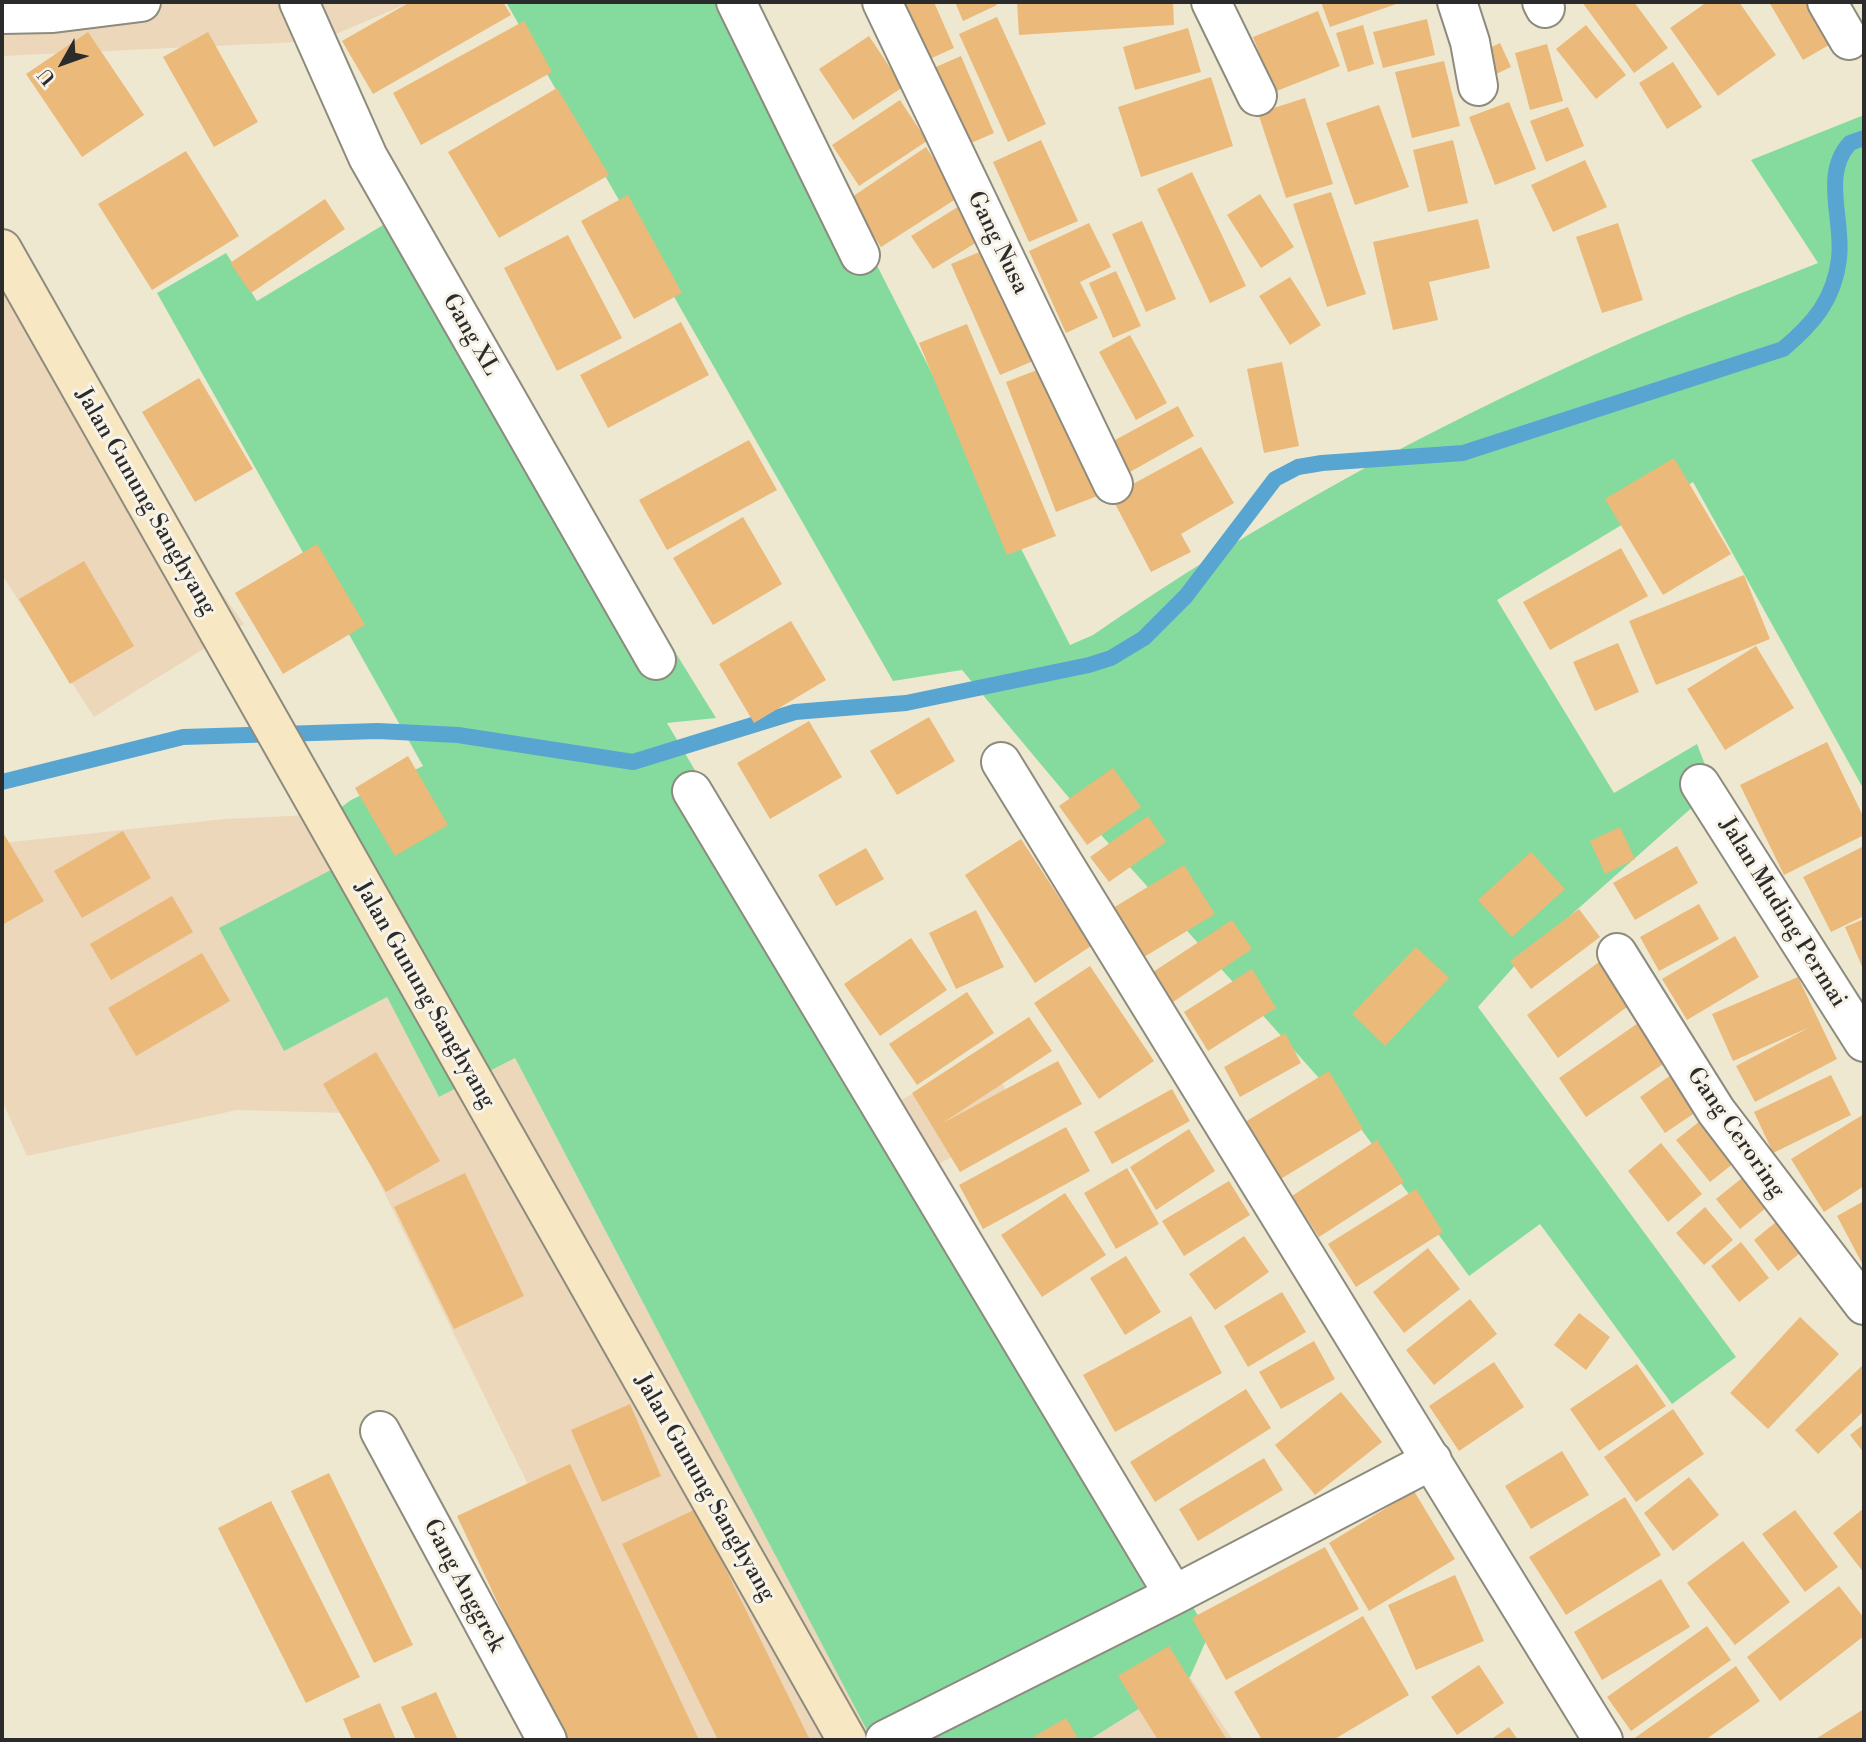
<!DOCTYPE html>
<style>
body{margin:0}
#map{position:relative;width:1866px;height:1742px;overflow:hidden;background:#efe8d0;font-family:"Libre Bodoni",serif}
canvas{display:block}
.frame{position:absolute;inset:0;border:4px solid #2b2b2b;pointer-events:none}
.north{position:absolute;left:28px;top:28px;width:70px;height:70px;-webkit-text-stroke:5px #f7f3e8;paint-order:stroke;rotate:230deg;font-size:19px;font-weight:700;line-height:28px;text-align:center;color:#2b2b2b}
.north::after{content:'';display:block;margin:auto;width:24px;height:32px;background:#2b2b2b;clip-path:polygon(50% 0,100% 100%,50% 72%,0 100%)}
</style>
<div id="map">
<canvas width="1866" height="1742"></canvas>
<div class="frame"></div>
<div class="north">U</div>
</div>
<script>
const ctx = document.querySelector('canvas').getContext('2d');
ctx.lineJoin = 'round';
function fill(path, color) {
  ctx.fillStyle = color;
  ctx.fill(path, 'evenodd');
}
function strokePath(path, color, width, dash) {
  ctx.strokeStyle = color;
  ctx.lineWidth = width;
  ctx.lineCap = dash ? 'butt' : 'round';
  ctx.setLineDash(dash || []);
  ctx.stroke(path);
}
function write(font, color, halo, rows, align = 'center') {
  ctx.font = font + ' "Libre Bodoni",serif';
  ctx.lineWidth = 6;
  ctx.setLineDash([]);
  ctx.textBaseline = 'middle';
  ctx.strokeStyle = halo;
  ctx.fillStyle = color;
  for (const [text, x, y, turn = 0] of rows) {
    ctx.save();
    ctx.translate(x, y);
    ctx.rotate((+turn || 0) * Math.PI / 180);
    ctx.textAlign = isNaN(turn) ? turn : align;
    if (halo) ctx.strokeText(text, 0, 0);
    ctx.fillText(text, 0, 0);
    ctx.restore();
  }
}
const built = new Path2D(`
 M 2,2 L 411,2 L 320,41 L 2,56 Z
 M 2,265 L 41,340 L 244,624 L 94,717 L 2,575 Z
 M 332,814 L 354,858 L 284,1050 L 387,997 L 439,1097 L 515,1058 L 872,1740 L 654,1740 L 345,1113 L 237,1110 L 27,1156 L 2,1101 L 2,843 L 224,819 Z
 M 989,1056 L 1022,1122 L 934,1166 L 901,1100 Z
 M 1190,1677 L 1233,1740 L 1089,1740 Z`);
const green = new Path2D(`
 M 506,2 L 743,2 L 1070,645 L 1093,635 C 1255,523 1427,429 1607,349 C 1676,318 1747,291 1818,263 L 1751,160 L 1864,115 L 1864,790 L 1693,482 L 1497,600 L 1614,793 L 1697,744 L 1714,788 L 1518,962 L 1478,1007 L 1736,1357 L 1672,1404 L 1540,1224 L 1469,1276 L 1344,1106 L 1085,817 L 962,670 L 893,681 Z
 M 403,213 L 716,718 L 667,723 L 795,939 L 901,1100 L 984,1256 L 1209,1634 L 1190,1677 L 1089,1740 L 872,1740 L 515,1058 L 439,1097 L 387,997 L 284,1051 L 219,928 L 354,858 L 332,814 L 351,800 L 423,766 L 157,293 L 226,253 L 257,301 Z`);
const stream = new Path2D(`
 M 2,782 L 183,737 L 378,731 L 458,735 L 633,762 L 795,712 L 906,703 L 1089,665 L 1111,658 L 1144,638 L 1186,596 L 1275,479 L 1298,467 L 1322,463 L 1463,453 L 1783,349 C 1813,324 1834,300 1839,259 C 1844,221 1821,174 1850,143 L 1864,138`);
const building = new Path2D(`
 M 410,2 L 503,2 L 511,15 L 373,94 L 342,41 Z
 M 901,2 L 934,2 L 954,48 L 923,62 Z
 M 955,2 L 995,2 L 997,5 L 963,21 Z
 M 1017,2 L 1173,2 L 1174,25 L 1019,35 Z
 M 1321,2 L 1402,2 L 1330,27 Z
 M 1582,2 L 1634,2 L 1668,48 L 1634,73 Z
 M 1707,2 L 1739,2 L 1776,55 L 1718,96 L 1670,28 Z
 M 1769,2 L 1820,2 L 1841,38 L 1803,60 Z
 M 1318,11 L 1340,66 L 1274,92 L 1253,37 Z
 M 997,17 L 1046,124 L 1008,142 L 959,34 Z
 M 1427,19 L 1435,55 L 1383,68 L 1373,32 Z
 M 524,21 L 552,72 L 421,145 L 393,93 Z
 M 1363,25 L 1374,64 L 1348,72 L 1336,33 Z
 M 1586,25 L 1626,75 L 1596,99 L 1556,49 Z
 M 1188,28 L 1201,72 L 1135,90 L 1123,47 Z
 M 88,32 L 144,115 L 82,157 L 26,74 Z
 M 208,32 L 258,122 L 214,147 L 163,57 Z
 M 869,36 L 903,87 L 853,120 L 819,69 Z
 M 1500,43 L 1511,67 L 1490,77 L 1479,53 Z
 M 1547,44 L 1563,101 L 1530,110 L 1515,53 Z
 M 961,56 L 994,133 L 962,147 L 929,70 Z
 M 1444,61 L 1460,126 L 1412,138 L 1395,72 Z
 M 1673,62 L 1702,107 L 1667,129 L 1639,83 Z
 M 1211,77 L 1233,146 L 1141,177 L 1118,107 Z
 M 557,88 L 609,175 L 499,238 L 448,152 Z
 M 1305,98 L 1333,184 L 1286,198 L 1258,113 Z
 M 900,100 L 927,141 L 859,186 L 832,145 Z
 M 1509,102 L 1536,169 L 1495,185 L 1469,117 Z
 M 1379,105 L 1409,187 L 1355,205 L 1326,123 Z
 M 1568,107 L 1584,146 L 1546,162 L 1530,121 Z
 M 1041,140 L 1078,221 L 1029,242 L 993,162 Z
 M 1453,140 L 1468,203 L 1428,212 L 1413,150 Z
 M 926,147 L 959,197 L 881,247 L 849,199 Z
 M 186,151 L 239,236 L 152,290 L 98,204 Z
 M 1585,160 L 1607,207 L 1553,232 L 1531,185 Z
 M 1192,172 L 1246,286 L 1210,303 L 1157,189 Z
 M 1331,192 L 1366,294 L 1327,307 L 1293,204 Z
 M 1260,194 L 1294,247 L 1261,268 L 1227,215 Z
 M 628,195 L 682,293 L 634,319 L 581,221 Z
 M 325,199 L 345,229 L 251,293 L 230,263 Z
 M 961,205 L 982,239 L 933,269 L 911,236 Z
 M 1478,219 L 1490,268 L 1429,282 L 1438,320 L 1393,330 L 1373,242 Z
 M 1142,221 L 1176,299 L 1146,312 L 1112,234 Z
 M 1089,223 L 1111,267 L 1080,282 L 1098,318 L 1066,333 L 1029,251 Z
 M 1618,223 L 1643,300 L 1602,313 L 1576,237 Z
 M 568,235 L 622,338 L 557,371 L 504,268 Z
 M 996,245 L 1045,356 L 1000,375 L 951,264 Z
 M 1116,271 L 1141,326 L 1113,338 L 1089,283 Z
 M 1290,277 L 1321,325 L 1290,345 L 1259,296 Z
 M 681,322 L 709,375 L 608,428 L 580,375 Z
 M 967,324 L 1056,536 L 1007,555 L 919,343 Z
 M 1130,335 L 1167,403 L 1136,420 L 1099,352 Z
 M 1282,362 L 1299,446 L 1264,453 L 1247,369 Z
 M 1050,365 L 1100,495 L 1056,512 L 1006,382 Z
 M 199,378 L 253,469 L 195,502 L 142,412 Z
 M 1178,406 L 1194,436 L 1121,477 L 1104,446 Z
 M 749,440 L 777,490 L 667,550 L 639,500 Z
 M 1201,447 L 1234,503 L 1181,534 L 1191,552 L 1151,572 L 1111,496 Z
 M 1674,458 L 1731,554 L 1663,595 L 1605,499 Z
 M 743,517 L 782,584 L 713,625 L 673,558 Z
 M 317,544 L 365,625 L 283,674 L 235,593 Z
 M 1621,548 L 1648,596 L 1550,650 L 1523,602 Z
 M 84,561 L 134,646 L 70,684 L 19,599 Z
 M 1744,575 L 1770,639 L 1656,685 L 1629,621 Z
 M 791,621 L 826,680 L 754,723 L 719,664 Z
 M 1618,643 L 1639,692 L 1595,711 L 1573,662 Z
 M 1756,646 L 1794,708 L 1725,750 L 1687,689 Z
 M 929,717 L 955,761 L 897,795 L 870,751 Z
 M 809,721 L 842,777 L 770,819 L 737,763 Z
 M 1827,742 L 1864,818 L 1864,835 L 1784,875 L 1740,785 Z
 M 408,756 L 448,825 L 395,856 L 355,788 Z
 M 1113,768 L 1141,807 L 1087,845 L 1059,806 Z
 M 1148,816 L 1166,842 L 1109,882 L 1090,857 Z
 M 1620,827 L 1635,859 L 1605,874 L 1590,841 Z
 M 2,831 L 44,901 L 2,925 Z
 M 123,831 L 151,878 L 82,918 L 54,871 Z
 M 1021,839 L 1091,946 L 1035,983 L 965,875 Z
 M 1677,846 L 1698,883 L 1635,920 L 1613,883 Z
 M 1864,846 L 1864,916 L 1831,932 L 1803,877 Z
 M 866,848 L 884,879 L 836,906 L 818,875 Z
 M 1531,852 L 1565,889 L 1512,937 L 1478,900 Z
 M 1184,865 L 1215,914 L 1144,957 L 1113,908 Z
 M 172,896 L 193,932 L 111,980 L 90,944 Z
 M 1699,904 L 1719,939 L 1659,971 L 1640,937 Z
 M 1579,909 L 1600,937 L 1531,989 L 1510,961 Z
 M 976,910 L 1004,967 L 956,989 L 929,933 Z
 M 1864,919 L 1864,971 L 1845,927 Z
 M 1232,920 L 1252,949 L 1173,1002 L 1153,972 Z
 M 1735,936 L 1759,977 L 1687,1020 L 1662,979 Z
 M 911,938 L 947,990 L 880,1036 L 844,984 Z
 M 1416,947 L 1449,978 L 1385,1046 L 1352,1014 Z
 M 202,953 L 230,1001 L 136,1056 L 108,1008 Z
 M 1599,962 L 1631,1004 L 1558,1058 L 1527,1015 Z
 M 1090,966 L 1154,1061 L 1099,1099 L 1034,1003 Z
 M 1252,969 L 1276,1008 L 1208,1051 L 1184,1012 Z
 M 1798,977 L 1837,1059 L 1755,1102 L 1736,1066 L 1810,1027 L 1733,1061 L 1712,1014 Z
 M 967,992 L 994,1033 L 917,1085 L 889,1044 Z
 M 1029,1017 L 1052,1051 L 941,1124 L 1058,1061 L 1082,1104 L 960,1172 L 912,1093 Z
 M 1641,1021 L 1669,1060 L 1586,1117 L 1559,1078 Z
 M 1285,1033 L 1301,1063 L 1240,1097 L 1224,1067 Z
 M 376,1052 L 440,1161 L 386,1192 L 323,1084 Z
 M 1329,1071 L 1363,1129 L 1279,1180 L 1245,1122 Z
 M 1671,1075 L 1696,1112 L 1665,1133 L 1640,1097 Z
 M 1831,1075 L 1851,1115 L 1773,1153 L 1754,1112 Z
 M 1172,1089 L 1190,1121 L 1112,1164 L 1094,1132 Z
 M 1864,1114 L 1864,1186 L 1824,1212 L 1791,1159 Z
 M 1700,1121 L 1734,1163 L 1710,1182 L 1676,1140 Z
 M 1066,1127 L 1090,1171 L 983,1229 L 959,1185 Z
 M 1189,1129 L 1215,1171 L 1156,1210 L 1130,1167 Z
 M 1377,1140 L 1404,1182 L 1319,1237 L 1292,1196 Z
 M 1661,1143 L 1702,1194 L 1668,1222 L 1628,1171 Z
 M 1127,1168 L 1159,1224 L 1116,1249 L 1084,1193 Z
 M 465,1173 L 524,1296 L 454,1329 L 394,1207 Z
 M 1742,1178 L 1766,1208 L 1740,1229 L 1716,1199 Z
 M 1229,1181 L 1250,1215 L 1184,1256 L 1162,1221 Z
 M 1416,1189 L 1443,1232 L 1356,1287 L 1328,1244 Z
 M 1065,1193 L 1106,1255 L 1042,1297 L 1001,1235 Z
 M 1864,1201 L 1864,1267 L 1837,1216 Z
 M 1705,1207 L 1733,1240 L 1704,1265 L 1676,1233 Z
 M 1776,1222 L 1800,1253 L 1778,1271 L 1754,1240 Z
 M 1244,1236 L 1269,1272 L 1215,1310 L 1189,1274 Z
 M 1741,1242 L 1769,1278 L 1739,1302 L 1711,1266 Z
 M 1428,1248 L 1460,1289 L 1404,1333 L 1373,1292 Z
 M 1126,1256 L 1161,1312 L 1125,1335 L 1090,1278 Z
 M 1282,1292 L 1306,1332 L 1248,1367 L 1224,1326 Z
 M 1470,1299 L 1497,1334 L 1434,1385 L 1406,1350 Z
 M 1579,1313 L 1610,1337 L 1586,1370 L 1554,1345 Z
 M 1191,1316 L 1222,1373 L 1115,1432 L 1083,1375 Z
 M 1800,1317 L 1839,1354 L 1768,1429 L 1730,1393 Z
 M 1314,1341 L 1335,1379 L 1281,1409 L 1259,1372 Z
 M 1494,1362 L 1524,1407 L 1459,1451 L 1429,1406 Z
 M 1637,1364 L 1666,1406 L 1599,1451 L 1570,1409 Z
 M 1864,1364 L 1864,1411 L 1818,1454 L 1795,1430 Z
 M 1246,1389 L 1271,1428 L 1155,1502 L 1130,1462 Z
 M 1341,1392 L 1382,1442 L 1315,1495 L 1275,1445 Z
 M 630,1404 L 661,1476 L 602,1502 L 571,1430 Z
 M 1673,1409 L 1704,1454 L 1636,1502 L 1604,1457 Z
 M 1864,1424 L 1864,1453 L 1850,1435 Z
 M 1562,1451 L 1589,1495 L 1531,1529 L 1505,1486 Z
 M 1264,1458 L 1283,1490 L 1198,1541 L 1179,1509 Z
 M 570,1464 L 699,1740 L 562,1740 L 457,1516 Z
 M 329,1473 L 413,1645 L 374,1663 L 291,1491 Z
 M 1689,1477 L 1719,1515 L 1673,1551 L 1644,1513 Z
 M 1414,1491 L 1455,1559 L 1369,1611 L 1329,1543 Z
 M 1625,1497 L 1661,1555 L 1566,1615 L 1529,1557 Z
 M 271,1501 L 360,1677 L 306,1703 L 218,1528 Z
 M 1864,1508 L 1864,1573 L 1833,1533 Z
 M 696,1509 L 810,1740 L 718,1740 L 622,1544 Z
 M 1795,1510 L 1838,1567 L 1805,1592 L 1762,1534 Z
 M 1743,1541 L 1790,1602 L 1735,1645 L 1687,1583 Z
 M 1325,1547 L 1359,1609 L 1226,1680 L 1192,1618 Z
 M 1455,1575 L 1484,1641 L 1416,1670 L 1388,1605 Z
 M 1661,1579 L 1690,1627 L 1602,1680 L 1574,1632 Z
 M 1839,1586 L 1864,1618 L 1864,1636 L 1780,1701 L 1747,1657 Z
 M 1363,1616 L 1409,1695 L 1333,1740 L 1262,1740 L 1234,1692 Z
 M 1707,1626 L 1731,1660 L 1631,1731 L 1607,1697 Z
 M 1169,1646 L 1227,1740 L 1158,1740 L 1118,1676 Z
 M 1479,1665 L 1504,1703 L 1457,1735 L 1431,1697 Z
 M 1736,1666 L 1760,1701 L 1705,1740 L 1632,1740 Z
 M 436,1692 L 458,1740 L 416,1740 L 401,1707 Z
 M 380,1703 L 396,1740 L 352,1740 L 343,1719 Z
 M 1864,1709 L 1864,1740 L 1814,1740 Z
 M 1066,1718 L 1079,1740 L 1028,1740 Z
 M 1509,1727 L 1518,1740 L 1490,1740 Z`);
const street = new Path2D(`
 M 299,2 L 368,157 L 656,660
 M 736,2 L 860,255
 M 882,2 L 1113,484
 M 1211,2 L 1257,96
 M 1457,2 L 1470,42 L 1478,86
 M 1542,2 L 1545,8
 M 1827,2 L 1849,40
 M 2,14 L 53,13 L 141,2
 M 1001,762 L 1603,1740
 M 1700,784 L 1864,1042
 M 692,791 L 1174,1595
 M 1617,953 L 1716,1111 L 1864,1305
 M 380,1431 L 547,1740
 M 885,1740 L 1174,1595 L 1432,1460`);
const secondary = new Path2D(`
 M 2,249 L 847,1740`);
const streetNames = [
 ["Gang Nusa",997,243,64],
 ["Gang XL",470,335,60],
 ["Jalan Gunung Sanghyang",145,502,60],
 ["Jalan Muding Permai",1782,913,58],
 ["Jalan Gunung Sanghyang",424,995,60],
 ["Gang Ceroring",1735,1133,55],
 ["Jalan Gunung Sanghyang",704,1488,60],
 ["Gang Anggrek",463,1586,62]
];
fill(built, '#ecd7ba');
fill(green, '#85db9e');
strokePath(stream, '#58a5d1', 16);
fill(building, '#ebb979');
strokePath(street, '#8d8a7e', 42);
strokePath(secondary, '#8d8a7e', 42);
strokePath(street, '#fff', 38);
strokePath(secondary, '#f7e8c3', 38);
write('23px', '#2b2b2b', '#f7f3e8', streetNames);
</script>
